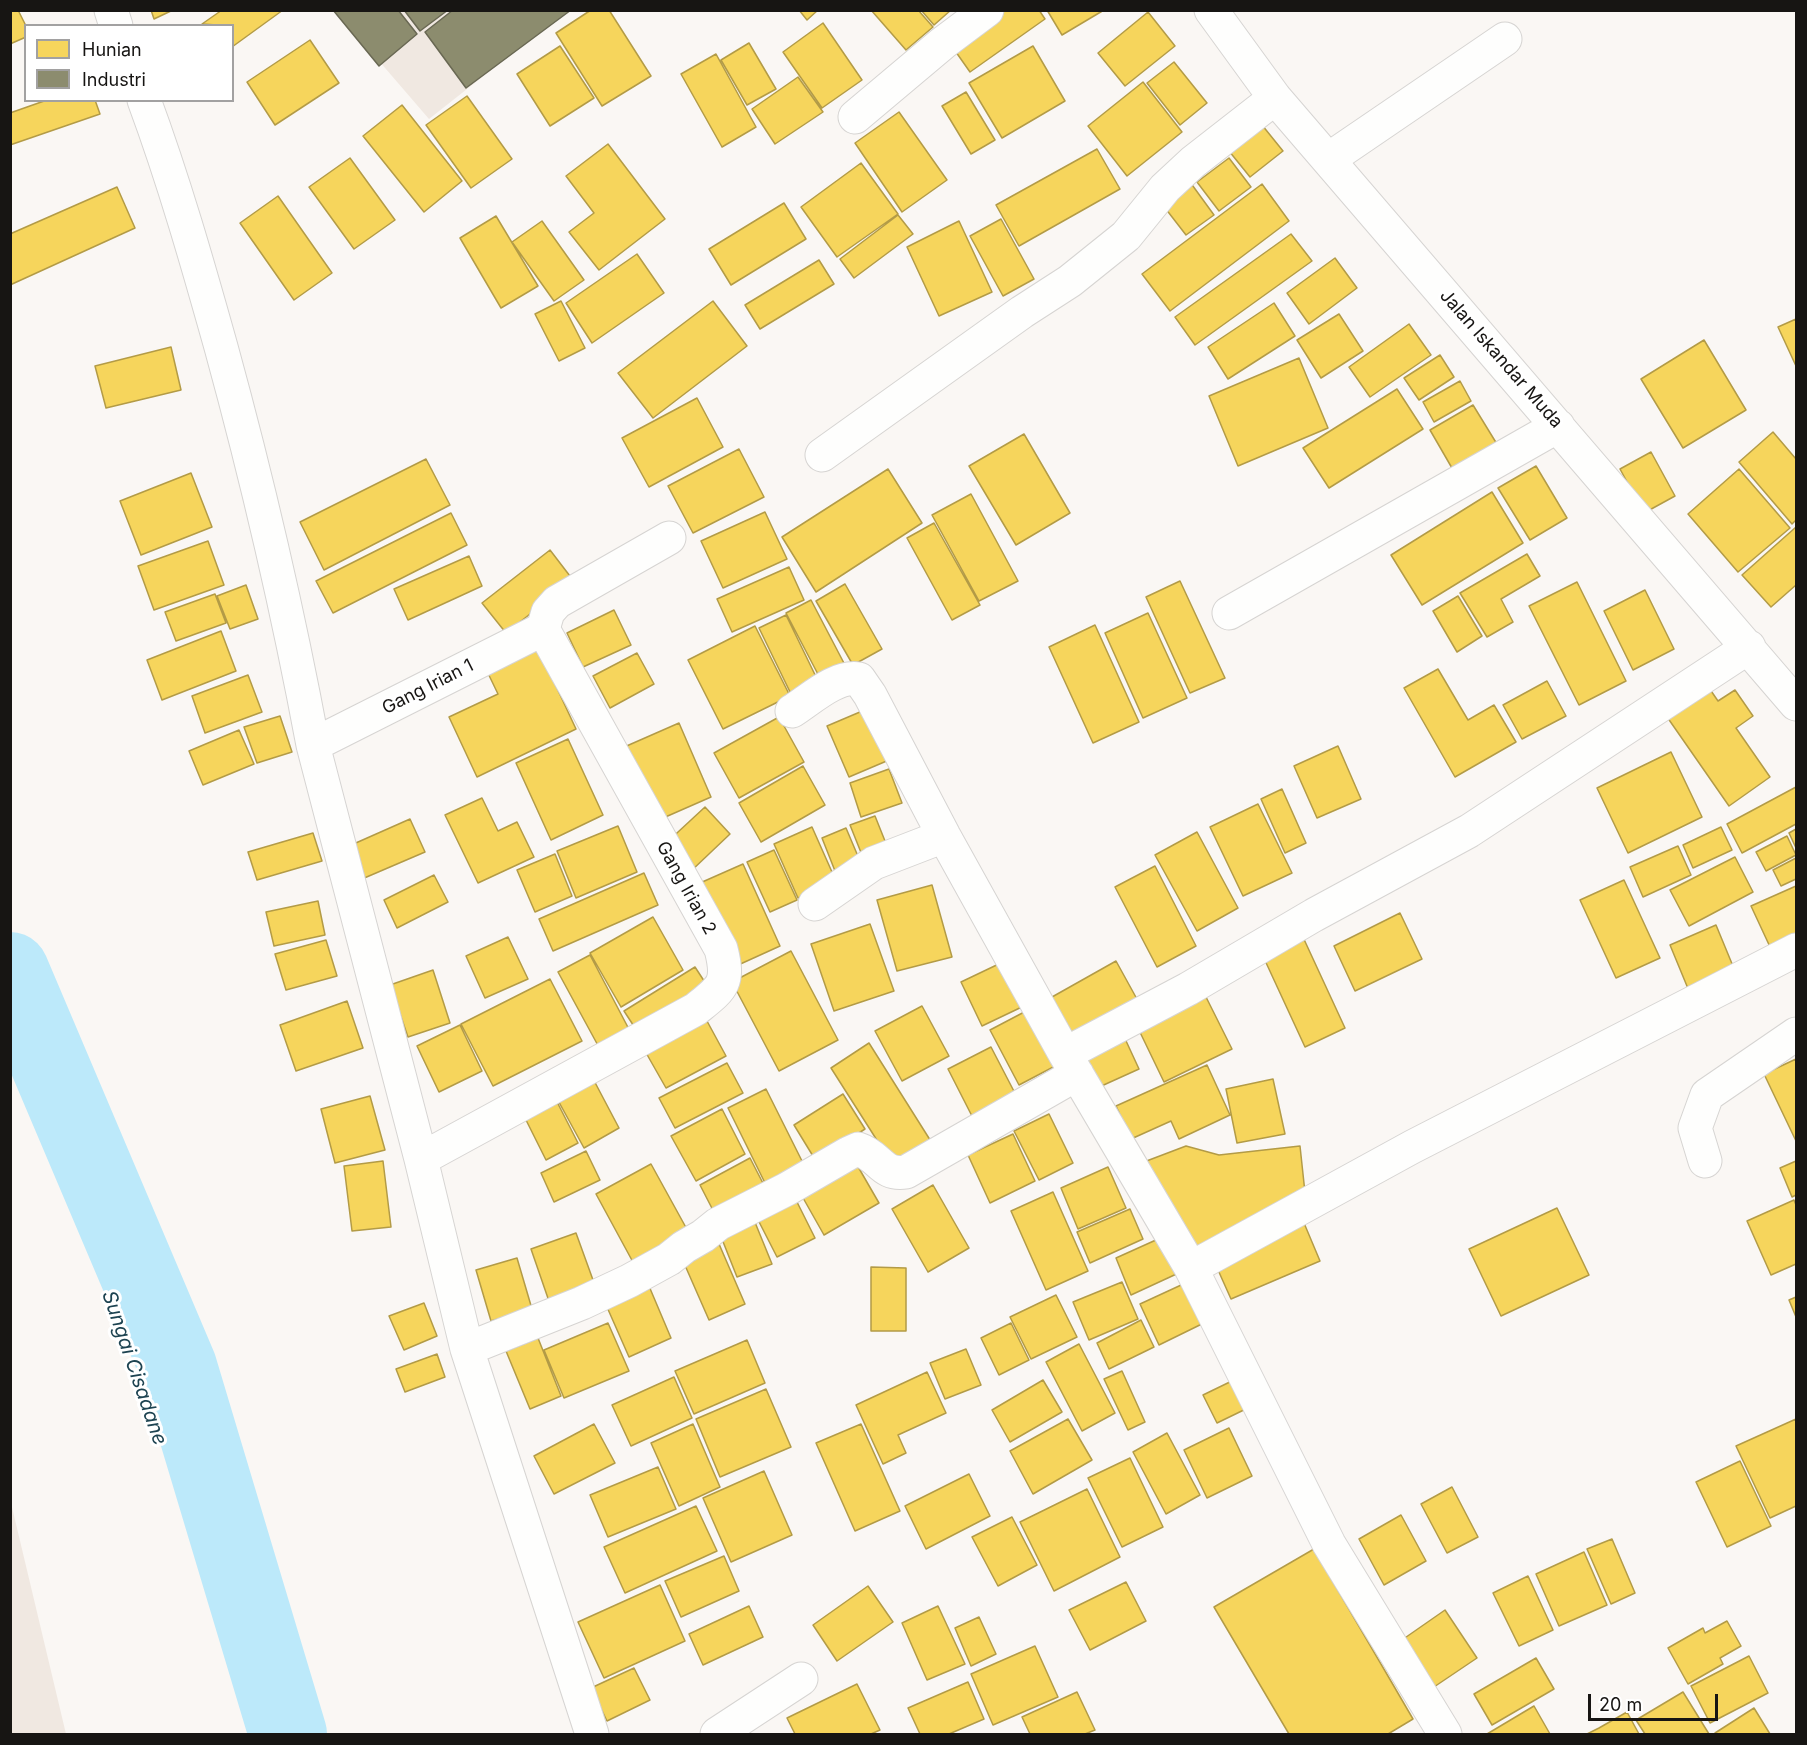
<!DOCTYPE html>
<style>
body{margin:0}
#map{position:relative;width:1807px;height:1745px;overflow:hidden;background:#faf7f4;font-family:Inter,sans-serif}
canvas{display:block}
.frame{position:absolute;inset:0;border:12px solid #171513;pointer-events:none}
.legend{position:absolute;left:24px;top:24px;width:210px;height:78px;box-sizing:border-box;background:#fff;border:2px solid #a2a1a1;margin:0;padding:8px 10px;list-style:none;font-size:18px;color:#171513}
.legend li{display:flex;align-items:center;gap:12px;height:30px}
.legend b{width:30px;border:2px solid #a2a1a1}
.scale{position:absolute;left:1588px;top:1694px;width:130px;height:27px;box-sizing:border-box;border:3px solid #171513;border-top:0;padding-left:8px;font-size:18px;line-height:21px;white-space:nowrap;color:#171513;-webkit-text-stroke:4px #fff;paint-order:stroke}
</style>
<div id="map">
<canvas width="1807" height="1745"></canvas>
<div class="frame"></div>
<ul class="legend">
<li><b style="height:16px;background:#f6d55c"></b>Hunian</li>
<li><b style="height:16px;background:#8c8c6e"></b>Industri</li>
</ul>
<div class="scale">20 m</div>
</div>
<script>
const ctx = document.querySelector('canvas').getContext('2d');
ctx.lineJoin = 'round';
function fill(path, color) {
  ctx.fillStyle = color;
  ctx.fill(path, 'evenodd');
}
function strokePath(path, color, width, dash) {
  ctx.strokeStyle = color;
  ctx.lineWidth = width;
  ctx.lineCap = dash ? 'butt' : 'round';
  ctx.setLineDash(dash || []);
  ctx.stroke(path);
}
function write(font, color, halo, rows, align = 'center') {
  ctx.font = font + ' Inter,sans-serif';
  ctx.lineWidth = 6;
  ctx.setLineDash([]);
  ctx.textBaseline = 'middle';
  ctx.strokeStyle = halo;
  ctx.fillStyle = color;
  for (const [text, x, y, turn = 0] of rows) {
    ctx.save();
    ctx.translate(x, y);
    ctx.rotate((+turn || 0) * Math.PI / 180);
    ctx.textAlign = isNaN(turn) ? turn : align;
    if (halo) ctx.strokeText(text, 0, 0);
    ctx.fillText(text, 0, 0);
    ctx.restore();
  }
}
const built = new Path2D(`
 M 336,11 L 566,11 L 429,119 Z
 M 11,1503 L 66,1734 L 11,1734 Z`);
const homes = new Path2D(`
 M 10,10 L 18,10 L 26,26 L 26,37 L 10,44 Z
 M 151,10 L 173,10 L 154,19 Z
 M 222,10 L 283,10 L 232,47 L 232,26 L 202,24 Z
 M 591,10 L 609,10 L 651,76 L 602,106 L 556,33 Z
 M 799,10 L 818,10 L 807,20 Z
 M 871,10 L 918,10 L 933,27 L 906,50 Z
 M 921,10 L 951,10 L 934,25 Z
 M 1000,10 L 1039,10 L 1045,19 L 970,72 L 951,45 Z
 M 1047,10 L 1104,10 L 1062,35 Z
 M 1148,12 L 1175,46 L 1125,86 L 1098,53 Z
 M 823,23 L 862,80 L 822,108 L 783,52 Z
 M 310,40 L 339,83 L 275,125 L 247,82 Z
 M 749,43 L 776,89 L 747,105 L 721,60 Z
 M 560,46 L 594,98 L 550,126 L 517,74 Z
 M 1033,46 L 1065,101 L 1002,138 L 969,83 Z
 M 716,54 L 756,127 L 722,147 L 681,74 Z
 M 1174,62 L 1207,103 L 1180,125 L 1147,83 Z
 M 798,77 L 823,112 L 775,144 L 752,109 Z
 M 1143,82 L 1182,132 L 1127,176 L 1088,126 Z
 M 966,92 L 995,140 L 971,154 L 942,106 Z
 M 467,96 L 512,159 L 471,188 L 426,125 Z
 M 47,100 L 95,100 L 100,114 L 10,145 L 10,113 Z
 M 402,105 L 462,181 L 424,212 L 363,136 Z
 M 899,112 L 947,180 L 902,212 L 855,143 Z
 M 1262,125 L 1283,151 L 1250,177 L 1229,151 Z
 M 608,144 L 665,219 L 599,270 L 569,232 L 594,213 L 566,176 Z
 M 1097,149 L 1120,189 L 1019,246 L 996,205 Z
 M 350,158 L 395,220 L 354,249 L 309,187 Z
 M 1229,158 L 1251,187 L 1219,211 L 1197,182 Z
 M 861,163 L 898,214 L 837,257 L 801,207 Z
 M 1190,182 L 1214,215 L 1186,235 L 1162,204 Z
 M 1262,184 L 1289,221 L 1170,311 L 1142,274 Z
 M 117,187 L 135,228 L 10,285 L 10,234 Z
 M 278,196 L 332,273 L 294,300 L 240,223 Z
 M 784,203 L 806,239 L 731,285 L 709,249 Z
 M 898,215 L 913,234 L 854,278 L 840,259 Z
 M 496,216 L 538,286 L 501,308 L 460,238 Z
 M 1001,219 L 1034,279 L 1003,296 L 970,236 Z
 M 542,221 L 584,280 L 554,301 L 512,242 Z
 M 959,221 L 992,292 L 939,316 L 907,247 Z
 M 1291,234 L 1312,261 L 1195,345 L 1175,317 Z
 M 637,254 L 664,293 L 592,343 L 566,303 Z
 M 1335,258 L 1357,288 L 1309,324 L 1287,293 Z
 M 819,260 L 834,284 L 760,329 L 745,305 Z
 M 561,301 L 585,348 L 559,361 L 535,314 Z
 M 713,301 L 747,346 L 653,418 L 618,373 Z
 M 1274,303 L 1295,336 L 1228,379 L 1208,347 Z
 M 1339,314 L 1363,351 L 1321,378 L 1297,340 Z
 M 1796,319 L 1796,366 L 1778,327 Z
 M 1409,324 L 1431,355 L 1370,397 L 1349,367 Z
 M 1704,340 L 1746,410 L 1683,448 L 1641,379 Z
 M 171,347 L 181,390 L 106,408 L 95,366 Z
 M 1440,355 L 1454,377 L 1419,400 L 1404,378 Z
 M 1299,358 L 1328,428 L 1238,466 L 1209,396 Z
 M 1460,381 L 1471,401 L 1434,422 L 1423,402 Z
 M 1397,389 L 1423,429 L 1329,488 L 1303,448 Z
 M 697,398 L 723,447 L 649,487 L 622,438 Z
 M 1473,405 L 1500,449 L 1456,475 L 1430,430 Z
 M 1773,432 L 1796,459 L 1796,520 L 1792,524 L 1739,462 Z
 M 1024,434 L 1070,513 L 1016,545 L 969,466 Z
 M 739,449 L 764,497 L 693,533 L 668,486 Z
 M 1651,452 L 1675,496 L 1644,513 L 1620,469 Z
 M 426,459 L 450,505 L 324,570 L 300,522 Z
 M 1536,466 L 1567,518 L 1530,540 L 1498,488 Z
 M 888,469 L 922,523 L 816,592 L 782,537 Z
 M 1739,469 L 1790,528 L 1738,572 L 1688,514 Z
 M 191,473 L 212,527 L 141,555 L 120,501 Z
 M 1492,492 L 1523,543 L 1422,605 L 1391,555 Z
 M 971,494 L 1018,581 L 979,601 L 932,515 Z
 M 765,512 L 787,559 L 723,588 L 701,541 Z
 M 451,513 L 467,545 L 333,613 L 316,581 Z
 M 934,523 L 980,605 L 952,620 L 907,538 Z
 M 1796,527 L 1796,585 L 1771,607 L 1742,575 Z
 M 208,541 L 224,585 L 154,610 L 138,566 Z
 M 550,550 L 573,580 L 506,633 L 482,603 Z
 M 1527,554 L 1540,576 L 1501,599 L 1513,622 L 1487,637 L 1460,593 Z
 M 469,556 L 482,586 L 408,620 L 394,589 Z
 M 789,567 L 804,600 L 732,632 L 717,599 Z
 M 1180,581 L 1225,678 L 1190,693 L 1146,597 Z
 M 1577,582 L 1626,681 L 1579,705 L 1529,606 Z
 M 845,584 L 882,649 L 853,665 L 816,601 Z
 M 246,585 L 258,619 L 230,629 L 217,596 Z
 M 1645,590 L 1674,649 L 1633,670 L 1604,611 Z
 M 215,594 L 226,623 L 176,641 L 165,612 Z
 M 1458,596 L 1482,636 L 1457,652 L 1433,611 Z
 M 811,600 L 846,667 L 821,680 L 786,613 Z
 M 614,610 L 631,645 L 583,667 L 567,633 Z
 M 1148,613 L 1187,698 L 1143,718 L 1105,633 Z
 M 786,615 L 819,683 L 792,696 L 759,628 Z
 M 1095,625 L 1139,722 L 1093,743 L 1049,647 Z
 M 755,626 L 790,696 L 723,729 L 688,660 Z
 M 221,631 L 236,671 L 162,700 L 147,660 Z
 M 535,641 L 576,729 L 477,777 L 449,717 L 498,694 L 484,665 Z
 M 637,653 L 654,684 L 610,708 L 593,676 Z
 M 1438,669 L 1468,720 L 1494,705 L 1516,742 L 1455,777 L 1404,688 Z
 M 248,675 L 262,712 L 205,733 L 192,696 Z
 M 1547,681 L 1566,716 L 1522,739 L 1503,705 Z
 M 1707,685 L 1718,701 L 1735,690 L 1753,716 L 1736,728 L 1770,777 L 1729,806 L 1665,714 Z
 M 867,709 L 889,760 L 849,777 L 827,726 Z
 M 280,716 L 292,752 L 257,763 L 244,727 Z
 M 779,717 L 804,762 L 739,798 L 714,753 Z
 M 679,723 L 711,797 L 654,822 L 622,748 Z
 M 239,730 L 254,764 L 203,785 L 189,751 Z
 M 568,739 L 603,815 L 551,840 L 516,763 Z
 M 1338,746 L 1361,799 L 1317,818 L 1294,766 Z
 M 1671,752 L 1702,817 L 1628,853 L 1597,788 Z
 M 803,766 L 825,805 L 761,842 L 739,803 Z
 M 889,769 L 902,803 L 861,817 L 850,783 Z
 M 1796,787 L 1796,824 L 1742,853 L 1727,824 Z
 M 1282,789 L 1306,843 L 1285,853 L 1261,799 Z
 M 482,798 L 498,831 L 517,822 L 534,857 L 478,883 L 445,815 Z
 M 1258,804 L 1292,873 L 1243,896 L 1210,827 Z
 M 705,807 L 730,834 L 690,872 L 664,845 Z
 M 875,816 L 889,851 L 864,860 L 850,825 Z
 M 410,819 L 425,852 L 362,879 L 349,846 Z
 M 618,826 L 637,872 L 576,898 L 557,851 Z
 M 812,827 L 836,881 L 798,898 L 774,844 Z
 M 1721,827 L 1732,850 L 1693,868 L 1683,845 Z
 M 846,828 L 860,861 L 835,871 L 822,838 Z
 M 1796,829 L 1796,848 L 1789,833 Z
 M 1197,832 L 1238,908 L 1197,931 L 1155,855 Z
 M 313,833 L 322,861 L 257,880 L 248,852 Z
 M 1787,836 L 1796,855 L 1766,871 L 1756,852 Z
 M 1678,846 L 1691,875 L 1643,897 L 1630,867 Z
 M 774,850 L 797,900 L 770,912 L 747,862 Z
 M 555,854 L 572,896 L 535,912 L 517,870 Z
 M 1735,857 L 1753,892 L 1689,926 L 1670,890 Z
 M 1796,858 L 1796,879 L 1781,886 L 1773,870 Z
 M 743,864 L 780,946 L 736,966 L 700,883 Z
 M 1155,866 L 1196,946 L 1157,967 L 1115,887 Z
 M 644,873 L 658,905 L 553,951 L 539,919 Z
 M 434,875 L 448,902 L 397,928 L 384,900 Z
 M 1624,880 L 1660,958 L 1616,978 L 1580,900 Z
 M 932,885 L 952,957 L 897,971 L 877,900 Z
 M 1796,886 L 1796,937 L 1771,949 L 1751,906 Z
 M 318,901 L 325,935 L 274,946 L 266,912 Z
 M 1400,913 L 1422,959 L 1355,991 L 1334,946 Z
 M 653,917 L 683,970 L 621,1007 L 590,953 Z
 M 870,924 L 894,991 L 834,1011 L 811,944 Z
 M 1716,925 L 1735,971 L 1689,991 L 1670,945 Z
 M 1302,935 L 1345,1028 L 1305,1047 L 1262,954 Z
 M 508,937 L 528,979 L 485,998 L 466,956 Z
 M 326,940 L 337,976 L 286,990 L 275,954 Z
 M 791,951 L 838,1040 L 779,1071 L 732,982 Z
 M 590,955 L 632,1035 L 601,1051 L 558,972 Z
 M 1005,961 L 1026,1005 L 982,1026 L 961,982 Z
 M 1116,961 L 1143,1010 L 1078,1044 L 1052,997 Z
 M 695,967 L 710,990 L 639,1034 L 624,1011 Z
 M 433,970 L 450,1023 L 408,1037 L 390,985 Z
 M 550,979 L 582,1041 L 493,1086 L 461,1024 Z
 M 1204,993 L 1232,1049 L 1164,1082 L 1137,1026 Z
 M 347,1001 L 363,1048 L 296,1071 L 280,1025 Z
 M 922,1006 L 949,1056 L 902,1081 L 875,1031 Z
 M 1030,1009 L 1059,1064 L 1019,1085 L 990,1030 Z
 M 701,1010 L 726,1056 L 666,1088 L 641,1044 Z
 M 460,1025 L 482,1071 L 439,1092 L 417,1046 Z
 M 1121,1030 L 1139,1069 L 1097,1088 L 1080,1049 Z
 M 869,1043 L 932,1143 L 894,1167 L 831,1068 Z
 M 991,1047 L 1018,1099 L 975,1122 L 948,1069 Z
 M 1796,1059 L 1796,1141 L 1764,1074 Z
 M 727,1063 L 743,1093 L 675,1128 L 659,1098 Z
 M 1207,1065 L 1230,1115 L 1179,1139 L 1171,1121 L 1131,1139 L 1116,1106 Z
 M 590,1073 L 619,1128 L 584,1148 L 554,1093 Z
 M 1273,1079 L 1285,1134 L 1237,1143 L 1226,1089 Z
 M 766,1089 L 806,1169 L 768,1189 L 728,1108 Z
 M 843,1094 L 865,1129 L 816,1161 L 794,1125 Z
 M 370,1096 L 385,1150 L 335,1163 L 321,1109 Z
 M 554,1096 L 578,1143 L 546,1160 L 522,1112 Z
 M 722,1109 L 745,1154 L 696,1181 L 671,1136 Z
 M 1049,1114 L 1073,1163 L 1039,1180 L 1014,1131 Z
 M 1013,1134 L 1035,1181 L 990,1203 L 968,1155 Z
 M 1186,1146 L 1219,1155 L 1300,1146 L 1306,1202 L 1191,1259 L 1136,1165 Z
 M 586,1151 L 600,1180 L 554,1202 L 541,1173 Z
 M 750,1158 L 768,1193 L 718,1220 L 700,1185 Z
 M 853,1158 L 879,1203 L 824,1235 L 798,1189 Z
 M 383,1161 L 391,1227 L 352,1231 L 344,1166 Z
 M 1796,1161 L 1796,1195 L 1792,1197 L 1780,1168 Z
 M 651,1164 L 689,1233 L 634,1264 L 596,1194 Z
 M 1108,1167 L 1126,1208 L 1078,1229 L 1061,1188 Z
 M 933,1185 L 969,1248 L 928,1272 L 892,1209 Z
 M 792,1192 L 815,1238 L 777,1257 L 754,1212 Z
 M 1053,1192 L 1088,1271 L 1046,1290 L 1011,1211 Z
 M 1794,1200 L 1796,1205 L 1796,1264 L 1771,1275 L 1747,1221 Z
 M 1557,1208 L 1589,1275 L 1501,1316 L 1469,1249 Z
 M 1130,1209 L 1143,1239 L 1090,1263 L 1077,1232 Z
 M 752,1215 L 772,1264 L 737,1277 L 718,1229 Z
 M 1304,1223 L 1320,1261 L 1231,1299 L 1214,1261 Z
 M 576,1233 L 597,1291 L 551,1307 L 531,1249 Z
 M 1167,1235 L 1183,1271 L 1131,1295 L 1116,1258 Z
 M 716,1237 L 745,1304 L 709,1320 L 680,1254 Z
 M 517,1258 L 532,1309 L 491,1321 L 476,1270 Z
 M 871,1267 L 906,1268 L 906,1331 L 871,1331 Z
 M 646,1279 L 671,1338 L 629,1357 L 603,1298 Z
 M 1192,1280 L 1210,1320 L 1159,1345 L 1140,1304 Z
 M 1122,1282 L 1138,1319 L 1089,1340 L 1073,1302 Z
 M 1056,1295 L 1077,1337 L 1031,1359 L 1010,1317 Z
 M 1796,1297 L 1796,1317 L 1789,1300 Z
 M 424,1303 L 437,1336 L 404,1350 L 389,1316 Z
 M 1141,1320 L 1154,1347 L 1109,1369 L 1097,1343 Z
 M 608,1323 L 629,1371 L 564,1398 L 544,1350 Z
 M 1011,1323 L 1029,1360 L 999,1375 L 981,1338 Z
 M 538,1338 L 561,1396 L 530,1409 L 506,1351 Z
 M 747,1340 L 765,1383 L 694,1414 L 675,1371 Z
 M 1079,1344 L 1115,1413 L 1082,1431 L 1046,1362 Z
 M 966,1349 L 981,1385 L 945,1399 L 930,1363 Z
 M 437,1354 L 445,1377 L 405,1392 L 396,1369 Z
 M 1122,1371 L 1145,1422 L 1128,1430 L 1104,1379 Z
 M 927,1372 L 946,1413 L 898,1435 L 906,1453 L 883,1464 L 856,1405 Z
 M 674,1377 L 692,1418 L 631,1446 L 612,1405 Z
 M 1238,1378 L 1252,1406 L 1217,1423 L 1203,1395 Z
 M 1043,1380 L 1062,1412 L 1010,1442 L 992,1410 Z
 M 766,1389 L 791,1447 L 720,1477 L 696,1419 Z
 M 1068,1419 L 1092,1460 L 1033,1494 L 1010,1451 Z
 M 1796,1419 L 1796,1506 L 1770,1518 L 1736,1446 Z
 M 594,1424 L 615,1463 L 554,1494 L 534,1456 Z
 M 693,1424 L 720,1487 L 679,1506 L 651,1443 Z
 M 861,1424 L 900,1511 L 855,1531 L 816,1443 Z
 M 1229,1428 L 1252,1476 L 1207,1498 L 1184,1450 Z
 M 1167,1433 L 1200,1495 L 1166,1514 L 1133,1452 Z
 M 1130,1458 L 1163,1527 L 1122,1547 L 1088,1478 Z
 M 1740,1461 L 1771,1526 L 1727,1547 L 1696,1482 Z
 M 658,1467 L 676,1509 L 608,1537 L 590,1495 Z
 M 764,1471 L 792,1535 L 731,1562 L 703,1498 Z
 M 969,1474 L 990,1516 L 926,1549 L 905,1506 Z
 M 1452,1487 L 1478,1537 L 1447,1553 L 1421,1504 Z
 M 1087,1489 L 1120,1557 L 1054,1591 L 1020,1522 Z
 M 696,1506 L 717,1551 L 625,1593 L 604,1547 Z
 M 1401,1515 L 1426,1561 L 1384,1585 L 1359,1539 Z
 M 1012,1517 L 1037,1565 L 998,1586 L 972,1537 Z
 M 1612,1539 L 1635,1593 L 1611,1604 L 1587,1549 Z
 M 1314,1549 L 1413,1719 L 1388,1734 L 1289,1734 L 1214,1607 Z
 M 1584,1552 L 1607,1605 L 1559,1626 L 1536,1574 Z
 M 724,1556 L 739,1591 L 681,1617 L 665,1581 Z
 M 1528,1576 L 1553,1630 L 1519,1646 L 1493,1593 Z
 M 1126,1582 L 1146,1621 L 1090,1650 L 1069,1610 Z
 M 660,1585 L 685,1641 L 604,1678 L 578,1622 Z
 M 868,1586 L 893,1622 L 837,1661 L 813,1625 Z
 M 749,1606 L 763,1637 L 703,1665 L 689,1634 Z
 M 938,1606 L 965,1664 L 927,1680 L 902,1623 Z
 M 1445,1610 L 1477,1658 L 1431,1689 L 1399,1642 Z
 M 979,1617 L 996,1654 L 971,1666 L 955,1628 Z
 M 1727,1621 L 1741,1646 L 1720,1658 L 1723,1664 L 1688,1684 L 1668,1648 L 1703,1628 L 1705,1633 Z
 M 1035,1646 L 1058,1697 L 993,1725 L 971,1674 Z
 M 1749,1656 L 1768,1693 L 1710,1723 L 1691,1686 Z
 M 1536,1658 L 1554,1689 L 1492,1725 L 1474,1694 Z
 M 634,1668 L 650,1700 L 607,1721 L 591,1688 Z
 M 968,1682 L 984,1719 L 949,1734 L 920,1734 L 908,1708 Z
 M 857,1684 L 880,1730 L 871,1734 L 795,1734 L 787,1718 Z
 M 1077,1692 L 1095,1730 L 1085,1734 L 1030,1734 L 1022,1717 Z
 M 1683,1692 L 1709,1734 L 1645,1734 L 1636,1720 Z
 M 1534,1706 L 1550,1734 L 1487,1734 Z
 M 1754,1708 L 1770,1734 L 1716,1734 L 1715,1733 Z
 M 1627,1712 L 1639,1734 L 1587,1734 L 1599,1728 Z`);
const industry = new Path2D(`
 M 333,10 L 398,10 L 417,34 L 379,66 Z
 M 404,10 L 448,10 L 420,31 Z
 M 453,10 L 571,10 L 466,88 L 425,32 Z`);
const river = new Path2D(`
 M 10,971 L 178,1367 L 288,1734`);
const minor = new Path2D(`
 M 111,10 L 116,26
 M 1211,10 L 1275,98 L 1796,704
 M 144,100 C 174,181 198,265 221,347 C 257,478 288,611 313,745 L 421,1159 L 467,1349 L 592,1734
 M 855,117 L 943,43 L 987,10
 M 1329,159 L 1505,39
 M 822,455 L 1022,312 L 1070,281 L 1126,236 L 1165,188 L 1193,162 L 1275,98
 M 1229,613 L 1558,426
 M 792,711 C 811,699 836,675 859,679 L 870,695 L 944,836 L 1065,1054 L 1191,1268 L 1329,1544 L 1445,1734
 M 313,745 L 543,629
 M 815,904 L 874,863 L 944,836
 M 1065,1054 L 1188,989 L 1314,915 L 1469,831 L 1749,647
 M 421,1159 L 696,1009 C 722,988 730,984 721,949 L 543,629 L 548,612 L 557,602 L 669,538
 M 1705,1161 L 1695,1128 L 1707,1095 L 1796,1034
 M 1191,1268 L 1412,1147 L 1796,950
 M 467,1349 L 582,1303 L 629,1281 L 669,1259 L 684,1247 L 703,1236 L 718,1224 L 787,1189 L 849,1153 L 858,1149 C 880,1156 881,1176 906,1172 L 1077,1074
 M 717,1734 L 801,1679`);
const streetNames = [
 ["Jalan Iskandar Muda",1501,359,49],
 ["Gang Irian 1",428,687,-27],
 ["Gang Irian 2",686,888,61]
];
const waterNames = [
 ["Sungai Cisadane",134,1368,71]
];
fill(built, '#f0e8e1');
fill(homes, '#f6d55c');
strokePath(homes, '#b39b46', 1.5);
fill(industry, '#8c8c6e');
strokePath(industry, '#696853', 1.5);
strokePath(river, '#bce9fa', 78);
strokePath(minor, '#d6d4d2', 35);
strokePath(minor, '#fefefd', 33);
write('18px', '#171513', '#fff', streetNames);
write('italic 20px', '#1d4351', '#fff', waterNames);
</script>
